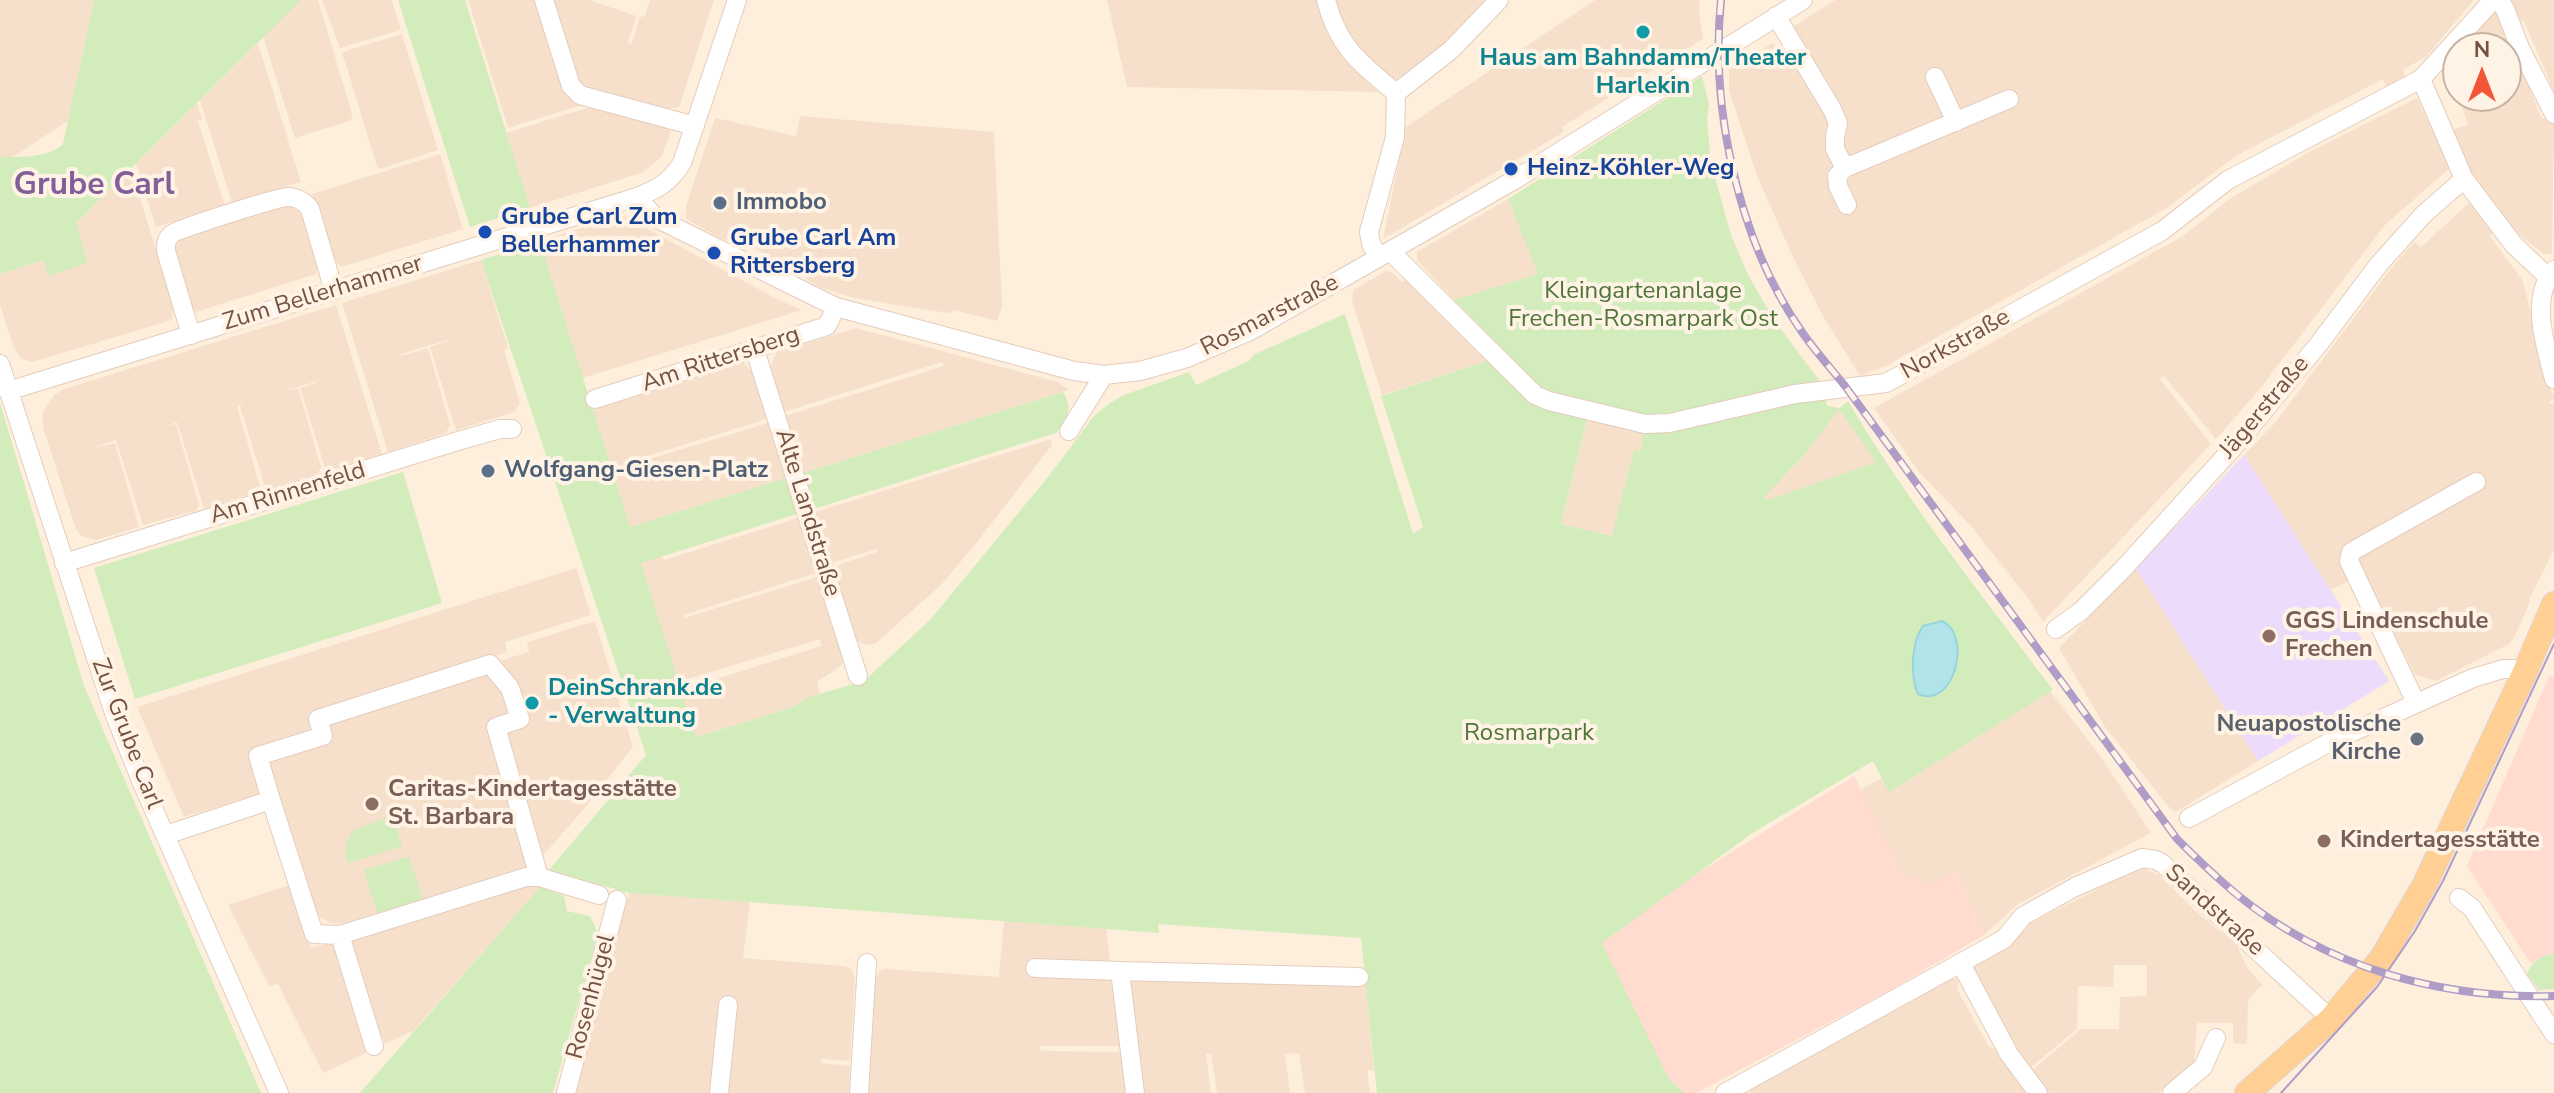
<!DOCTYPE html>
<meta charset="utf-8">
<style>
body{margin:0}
#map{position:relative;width:2554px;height:1093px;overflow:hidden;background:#feefdd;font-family:"Nunito Sans",sans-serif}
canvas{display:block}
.north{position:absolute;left:2442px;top:32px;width:80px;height:80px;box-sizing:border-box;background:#fff3e5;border:2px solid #c8b3a5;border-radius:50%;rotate:0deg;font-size:22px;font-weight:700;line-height:32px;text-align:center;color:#755244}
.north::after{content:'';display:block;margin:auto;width:28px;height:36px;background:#f25538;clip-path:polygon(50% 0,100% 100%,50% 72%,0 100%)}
</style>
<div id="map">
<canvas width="2554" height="1093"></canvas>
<div class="north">N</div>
</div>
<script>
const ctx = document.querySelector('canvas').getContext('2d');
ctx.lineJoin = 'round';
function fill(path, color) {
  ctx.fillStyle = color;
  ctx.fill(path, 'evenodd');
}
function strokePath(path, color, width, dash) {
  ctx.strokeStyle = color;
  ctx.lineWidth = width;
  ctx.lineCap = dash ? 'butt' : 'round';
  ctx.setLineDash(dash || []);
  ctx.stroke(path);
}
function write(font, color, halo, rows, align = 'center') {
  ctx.font = font + ' "Nunito Sans",sans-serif';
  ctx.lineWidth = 8;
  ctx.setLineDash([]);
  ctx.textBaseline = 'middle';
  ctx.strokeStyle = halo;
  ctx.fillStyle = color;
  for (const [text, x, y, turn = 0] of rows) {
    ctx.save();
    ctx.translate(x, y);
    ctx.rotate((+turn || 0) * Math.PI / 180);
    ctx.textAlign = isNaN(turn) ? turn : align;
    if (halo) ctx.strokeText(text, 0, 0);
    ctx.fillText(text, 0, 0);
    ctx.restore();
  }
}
const residential = new Path2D(`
 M 0,0 L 94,0 L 68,121 L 13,157 L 0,157 Z
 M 301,0 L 318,0 L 353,117 L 349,121 L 295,138 L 263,37 Z
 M 322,0 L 392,0 L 401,30 L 340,48 Z
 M 468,0 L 534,0 L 560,81 L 589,103 L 508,128 Z
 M 550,0 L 589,0 L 636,16 L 628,43 L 631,45 L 640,17 L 645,16 L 650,0 L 714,0 L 679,107 L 665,109 L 590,89 L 580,84 L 577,80 Z
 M 1107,0 L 1319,0 L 1344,60 L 1378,92 L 1127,87 Z
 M 1330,0 L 1488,0 L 1430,57 L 1391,82 L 1356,50 Z
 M 1595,0 L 1700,0 L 1699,11 L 1703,39 L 1562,127 L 1564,132 L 1383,239 L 1406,127 Z
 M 1835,0 L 2472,0 L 2473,1 L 2427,56 L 2403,70 L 2407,82 L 2388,90 L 2383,79 L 2236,156 L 2165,209 L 1888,365 L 1860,376 L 1824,318 L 1793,257 L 1757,176 L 1729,90 L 1729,70 L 1773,43 L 1784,59 L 1811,59 L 1791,28 Z
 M 2510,0 L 2554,0 L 2554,92 L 2524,21 L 2514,21 Z
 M 2499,9 L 2539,113 L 2543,119 L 2552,116 L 2554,118 L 2552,254 L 2544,254 L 2503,222 L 2458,153 L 2462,151 L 2453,130 L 2468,124 L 2458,96 L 2506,96 L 2506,48 L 2460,48 L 2483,15 Z
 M 402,34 L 438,150 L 380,169 L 377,167 L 342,52 Z
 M 258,43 L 301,182 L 232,203 L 200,100 Z
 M 2417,98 L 2450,168 L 2385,225 L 2259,390 L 2216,439 L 2164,376 L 2160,379 L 2211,444 L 2043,622 L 2027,597 L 1970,525 L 1919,472 L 1874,408 L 2183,236 L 2231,198 L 2309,152 Z
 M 197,103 L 202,119 L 198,121 L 225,206 L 156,227 L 136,164 Z
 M 596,105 L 662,123 L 671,132 L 661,157 L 644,172 L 530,208 L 506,133 Z
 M 800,116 L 994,132 L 1002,307 L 997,321 L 954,310 L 948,313 L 853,298 L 817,286 L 790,268 L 754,248 L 722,239 L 686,219 L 686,206 L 715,118 L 796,136 Z
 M 440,154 L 463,229 L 341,267 L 336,262 L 312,194 Z
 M 131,169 L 173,305 L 172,320 L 36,361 L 30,362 L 20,357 L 13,346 L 0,305 L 0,274 L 45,260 L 48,276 L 76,223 Z
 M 1508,199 L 1539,274 L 1454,300 L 1417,260 L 1417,252 Z
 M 2469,203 L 2494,232 L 2490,236 L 2523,281 L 2537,338 L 2539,360 L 2544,376 L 2554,396 L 2554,399 L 2549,402 L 2550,404 L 2554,403 L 2554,549 L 2529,600 L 2530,602 L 2515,636 L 2509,644 L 2436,681 L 2415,675 L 2351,546 L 2351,580 L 2330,590 L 2244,455 L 2274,424 L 2389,271 L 2414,242 L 2421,247 Z
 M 276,205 L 294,208 L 304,218 L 318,265 L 316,274 L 196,312 L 189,305 L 175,257 L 176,247 L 182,237 Z
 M 622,215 L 779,300 L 802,310 L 583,378 L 540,241 Z
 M 481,260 L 508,348 L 504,350 L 520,403 L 515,412 L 456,430 L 430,347 L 461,336 L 401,354 L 401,356 L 428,348 L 450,425 L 446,433 L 388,452 L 342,303 Z
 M 1386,271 L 1392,272 L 1402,282 L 1406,278 L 1493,359 L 1382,395 L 1352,301 L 1353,290 Z
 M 336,305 L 382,454 L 326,471 L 300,388 L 318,382 L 318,381 L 280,392 L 298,388 L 321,467 L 318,473 L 266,490 L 240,407 L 242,404 L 237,406 L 260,486 L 257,492 L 204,509 L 177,422 L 167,426 L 176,424 L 199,505 L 196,511 L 143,525 L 116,440 L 93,448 L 115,443 L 139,527 L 96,540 L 81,536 L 76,529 L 43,428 L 42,413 L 54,395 L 64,389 Z
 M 856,328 L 1058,382 L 1069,390 L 803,473 L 785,416 L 944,366 L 942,362 L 784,412 L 772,374 L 771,365 L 776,353 Z
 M 743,363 L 757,376 L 770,418 L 635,460 L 636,463 L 771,422 L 789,477 L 630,527 L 593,410 Z
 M 1839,408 L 1877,462 L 1768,500 L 1763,497 L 1806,453 Z
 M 1588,416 L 1640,429 L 1643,439 L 1639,451 L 1634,450 L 1613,536 L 1561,524 Z
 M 1051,439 L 1052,445 L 974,546 L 941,585 L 875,644 L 865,645 L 857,641 L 832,567 L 877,552 L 877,549 L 831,563 L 815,512 Z
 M 801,517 L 819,572 L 684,615 L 684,618 L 820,576 L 844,657 L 842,665 L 817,682 L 820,694 L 790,708 L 695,737 L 681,690 L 821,646 L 820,639 L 678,682 L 641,563 L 662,556 L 664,560 Z
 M 576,568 L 591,615 L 505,642 L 507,652 L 310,714 L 315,731 L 249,750 L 262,793 L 184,817 L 137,707 Z
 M 2136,568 L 2258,761 L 2176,812 L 2169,807 L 2105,727 L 2059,648 Z
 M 595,621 L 633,747 L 583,810 L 534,866 L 342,924 L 331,923 L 321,918 L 315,911 L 267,761 L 330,742 L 325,724 L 504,668 L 502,660 L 529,652 L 527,642 Z
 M 2050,691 L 2098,753 L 2151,833 L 2018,904 L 1984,935 L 1957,871 L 1932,884 L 1903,875 L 1860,790 L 1882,778 L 1889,792 Z
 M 2143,868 L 2159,875 L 2191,907 L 2237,946 L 2248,969 L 2263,985 L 2255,991 L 2248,1001 L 2247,1044 L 2233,1043 L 2233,1023 L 2197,1023 L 2194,1063 L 2159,1093 L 2049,1093 L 2031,1071 L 2081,1029 L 2119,1029 L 2120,997 L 2147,996 L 2147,965 L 2114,965 L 2113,987 L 2078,986 L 2077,1029 L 2029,1069 L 2023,1062 L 1973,968 L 1974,964 L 2025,926 L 2137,869 Z
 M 528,881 L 543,884 L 413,1031 L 385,1044 L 383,1037 L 378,1039 L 347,938 Z
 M 290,885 L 311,948 L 336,941 L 370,1051 L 323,1073 L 278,984 L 269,986 L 228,905 Z
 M 629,893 L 750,902 L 743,958 L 844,966 L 851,968 L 855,977 L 850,1061 L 822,1059 L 821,1063 L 850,1066 L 849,1093 L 575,1093 Z
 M 1004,921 L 1106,929 L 1121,1046 L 1040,1046 L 1040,1050 L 1049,1051 L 1121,1052 L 1127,1093 L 868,1093 L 875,980 L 877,975 L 881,970 L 887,969 L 999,977 Z
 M 1141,977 L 1366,984 L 1374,1070 L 1367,1070 L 1370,1093 L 1305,1093 L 1299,1053 L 1285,1054 L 1290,1093 L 1217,1093 L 1211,1053 L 1206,1054 L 1211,1093 L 1142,1093 L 1129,986 L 1135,978 Z
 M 1951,977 L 1959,980 L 1957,989 L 1989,1047 L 1998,1049 L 2030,1093 L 1750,1093 L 1750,1089 Z`);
const commercial = new Path2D(`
 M 2549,676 L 2554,678 L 2554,953 L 2540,958 L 2531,964 L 2467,866 Z
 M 1854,776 L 1903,875 L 1930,883 L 1957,871 L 1984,935 L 1883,994 L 1696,1093 L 1685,1093 L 1669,1079 L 1601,943 L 1693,876 Z`);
const education = new Path2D(`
 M 2244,455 L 2389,681 L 2258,761 L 2136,568 Z`);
const green = new Path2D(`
 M 94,0 L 301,0 L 76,223 L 88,263 L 48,276 L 44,260 L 0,274 L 0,157 C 18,157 50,158 63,144 Z
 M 398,0 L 465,0 L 530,208 L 470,227 Z
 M 1702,76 L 1709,104 L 1707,119 L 1711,163 L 1731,235 L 1749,277 L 1776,323 L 1822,384 L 1672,416 L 1651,417 L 1547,394 L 1454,300 L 1538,274 L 1508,199 Z
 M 540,241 L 630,527 L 789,477 L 800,513 L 641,563 L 696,737 L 790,708 L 809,697 L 864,681 L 930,620 L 1048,477 L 1094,416 L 1110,403 L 1124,395 L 1189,372 L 1196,385 L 1249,361 L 1253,355 L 1345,314 L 1413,534 L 1423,527 L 1381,396 L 1493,359 L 1535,402 L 1588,416 L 1561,524 L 1612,536 L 1634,449 L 1640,451 L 1643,439 L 1640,429 L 1823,394 L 1827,406 L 1840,408 L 1848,401 C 1908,503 1982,595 2053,690 L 1889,792 L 1873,761 L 1754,832 L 1602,943 L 1669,1079 L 1685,1093 L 1377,1093 L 1361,938 L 1158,924 L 1159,933 L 629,893 L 549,870 L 646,755 L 481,260 ZM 1839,409 L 1876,462 L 1768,500 L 1764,497 L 1806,453 Z
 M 1063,392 C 1074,409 1067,419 1056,433 L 814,509 L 803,473 Z
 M 0,402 L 84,686 L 261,1093 L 0,1093 Z
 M 403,472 L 442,603 L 135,699 L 94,568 Z
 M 393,815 L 402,846 L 349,863 C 341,853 348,842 352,831 Z
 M 409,857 L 423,899 L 377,913 L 364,870 Z
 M 540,887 L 564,896 L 567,911 L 590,916 L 598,933 L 553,1093 L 360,1093 Z
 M 2554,953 L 2554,989 L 2539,990 L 2527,974 C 2533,960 2541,957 2554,953 Z`);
const water = new Path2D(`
 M 1942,621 C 1973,635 1954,710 1918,694 C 1910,676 1911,643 1923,626 Z`);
const minor = new Path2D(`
 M 544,0 L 571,86 L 580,95 L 695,126
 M 1326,0 C 1338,47 1360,63 1396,93
 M 2499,0 L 2505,9 L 2520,48 L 2554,114
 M 1776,16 L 1832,109 L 1838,123 L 1835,137 L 1835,149 L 1845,168
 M 1935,77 L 1956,122
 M 2421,79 L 2464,179 L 2514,245 L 2548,277
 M 637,197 L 656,218 L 836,307 L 1074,371 L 1104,375 L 1140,371 L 1187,358 L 1250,331 L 1516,179 L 1803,0
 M 1847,205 L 1838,186 L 1837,176 L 1845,168 L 2009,99
 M 1390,251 L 1535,395 L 1549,401 L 1645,424 L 1670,423 L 1795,394 L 1886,383 L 2162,231 L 2228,180 L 2421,79 L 2493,0
 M 1379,257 L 1371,244 L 1369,232 L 1395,137 L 1396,93 L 1451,50 L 1499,0
 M 2554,270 C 2529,298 2546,348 2554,379
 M 191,335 L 166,251 C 166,244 166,239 172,234 C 177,229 279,197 288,197 C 297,197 305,202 310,209 L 334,291
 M 755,350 L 858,676
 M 0,364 L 114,713 L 142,783 L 279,1093
 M 8,391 L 637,197 C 658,189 670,182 682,163 L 737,0
 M 595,399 L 827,326 L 836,307
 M 1069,431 L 1104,375
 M 64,563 L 458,441 L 500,429 L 512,429
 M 2056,629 L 2081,611 L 2124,568 L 2239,441 L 2318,345 L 2379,264 L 2424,214 L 2464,179
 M 2416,703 L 2349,561 L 2351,552 L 2476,482
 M 271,800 L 258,756 L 323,736 L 318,719 L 490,664 L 510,688 L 520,719 L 496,727 L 539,877
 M 2189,818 L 2328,743 L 2473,678 L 2503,669 L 2515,669 L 2524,674
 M 166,835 L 271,800 L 314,934 L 340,935 L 526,877 L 539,877 L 599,895
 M 2459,898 L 2472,908 L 2554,1034
 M 340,935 L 374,1046
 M 1961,964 L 2009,1054 L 2038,1093
 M 1035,968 L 1120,971
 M 566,1093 L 617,900
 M 719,1093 L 728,1005
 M 859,1093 L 867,963
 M 1135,1093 L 1120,971 L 1359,977
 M 1725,1093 L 2004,939 L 2023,916 L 2075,887 L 2142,858 L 2156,860 L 2163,864 L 2331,1019
 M 2172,1093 L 2203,1067 L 2216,1038`);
const major = new Path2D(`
 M 2247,1093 L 2331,1019 L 2382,958 L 2424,886 L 2524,674 L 2554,604`);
const tram = new Path2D(`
 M 2281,1093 L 2377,987 L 2415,931 L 2443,881 L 2554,644`);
const rail = new Path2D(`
 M 1721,0 C 1710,107 1738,239 1800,329 C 1813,349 1830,367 1845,386 L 2177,839 C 2196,858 2215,876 2235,893 C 2325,967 2439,999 2554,996`);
const markers = [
 [1643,32,8,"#0f9aa8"],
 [1511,169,8,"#1a4fb4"],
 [720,203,8,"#5c6f8a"],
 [485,232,8,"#1a4fb4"],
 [714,253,8,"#1a4fb4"],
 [488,471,8,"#5c6f8a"],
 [2269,636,8,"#8d6e63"],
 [532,703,8,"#0f9aa8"],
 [2417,739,8,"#6b7280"],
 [372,804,8,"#8d6e63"],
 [2324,841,8,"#8d6e63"]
];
const cultureNames = [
 ["Haus am Bahndamm/Theater",1643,59],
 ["Harlekin",1643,87],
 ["DeinSchrank.de",548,689,"left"],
 ["- Verwaltung",548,717,"left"]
];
const transitNames = [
 ["Heinz-Köhler-Weg",1527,169],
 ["Grube Carl Zum",501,218],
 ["Bellerhammer",501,246],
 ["Grube Carl Am",730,239],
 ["Rittersberg",730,267]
];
const serviceNames = [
 ["Immobo",736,203],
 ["Wolfgang-Giesen-Platz",504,471]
];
const parkNames = [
 ["Kleingartenanlage",1643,292],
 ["Frechen-Rosmarpark Ost",1643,320],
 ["Rosmarpark",1529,734]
];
const streetNames = [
 ["Zum Bellerhammer",323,294,-17],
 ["Rosmarstraße",1270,316,-27],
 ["Norkstraße",1956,345,-29],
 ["Am Rittersberg",721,360,-18],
 ["Jägerstraße",2265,408,-50],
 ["Am Rinnenfeld",288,494,-17],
 ["Alte Landstraße",807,513,73],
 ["Zur Grube Carl",126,734,69],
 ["Sandstraße",2214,911,42],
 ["Rosenhügel",592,997,-75]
];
const educationNames = [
 ["GGS Lindenschule",2285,622],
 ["Frechen",2285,650],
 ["Caritas-Kindertagesstätte",388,790],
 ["St. Barbara",388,818],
 ["Kindertagesstätte",2340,841]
];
const worshipNames = [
 ["Neuapostolische",2401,725],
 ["Kirche",2401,753]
];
const districtNames = [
 ["Grube Carl",94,186]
];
fill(residential, '#f6e0cb');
fill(commercial, '#ffdbd0');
fill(education, '#ecdbfa');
fill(green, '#d2ecbb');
fill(water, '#b1e4e8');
strokePath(water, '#97d5db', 2);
strokePath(minor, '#e4ccbc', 20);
strokePath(major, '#ded5d2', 26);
strokePath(minor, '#fff', 18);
strokePath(major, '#ffcf93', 24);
strokePath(tram, '#b09dc7', 2);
strokePath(rail, '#b09dc7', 8);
strokePath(rail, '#fff3e5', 5, [15]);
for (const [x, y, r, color] of markers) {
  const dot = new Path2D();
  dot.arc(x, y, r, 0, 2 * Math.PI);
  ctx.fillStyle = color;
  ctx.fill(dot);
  strokePath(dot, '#fff3e5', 3);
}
write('bold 24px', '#0d838f', '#fff3e5', cultureNames);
write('bold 24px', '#164399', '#fff3e5', transitNames, 'left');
write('bold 24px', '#4e5e75', '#fff3e5', serviceNames, 'left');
write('24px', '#4f7639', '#fff3e5', parkNames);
write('24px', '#755244', '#fff3e5', streetNames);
write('bold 24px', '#785e54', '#fff3e5', educationNames, 'left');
write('bold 24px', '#5b616d', '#fff3e5', worshipNames, 'right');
write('bold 32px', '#825f99', '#fff3e5', districtNames);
</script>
